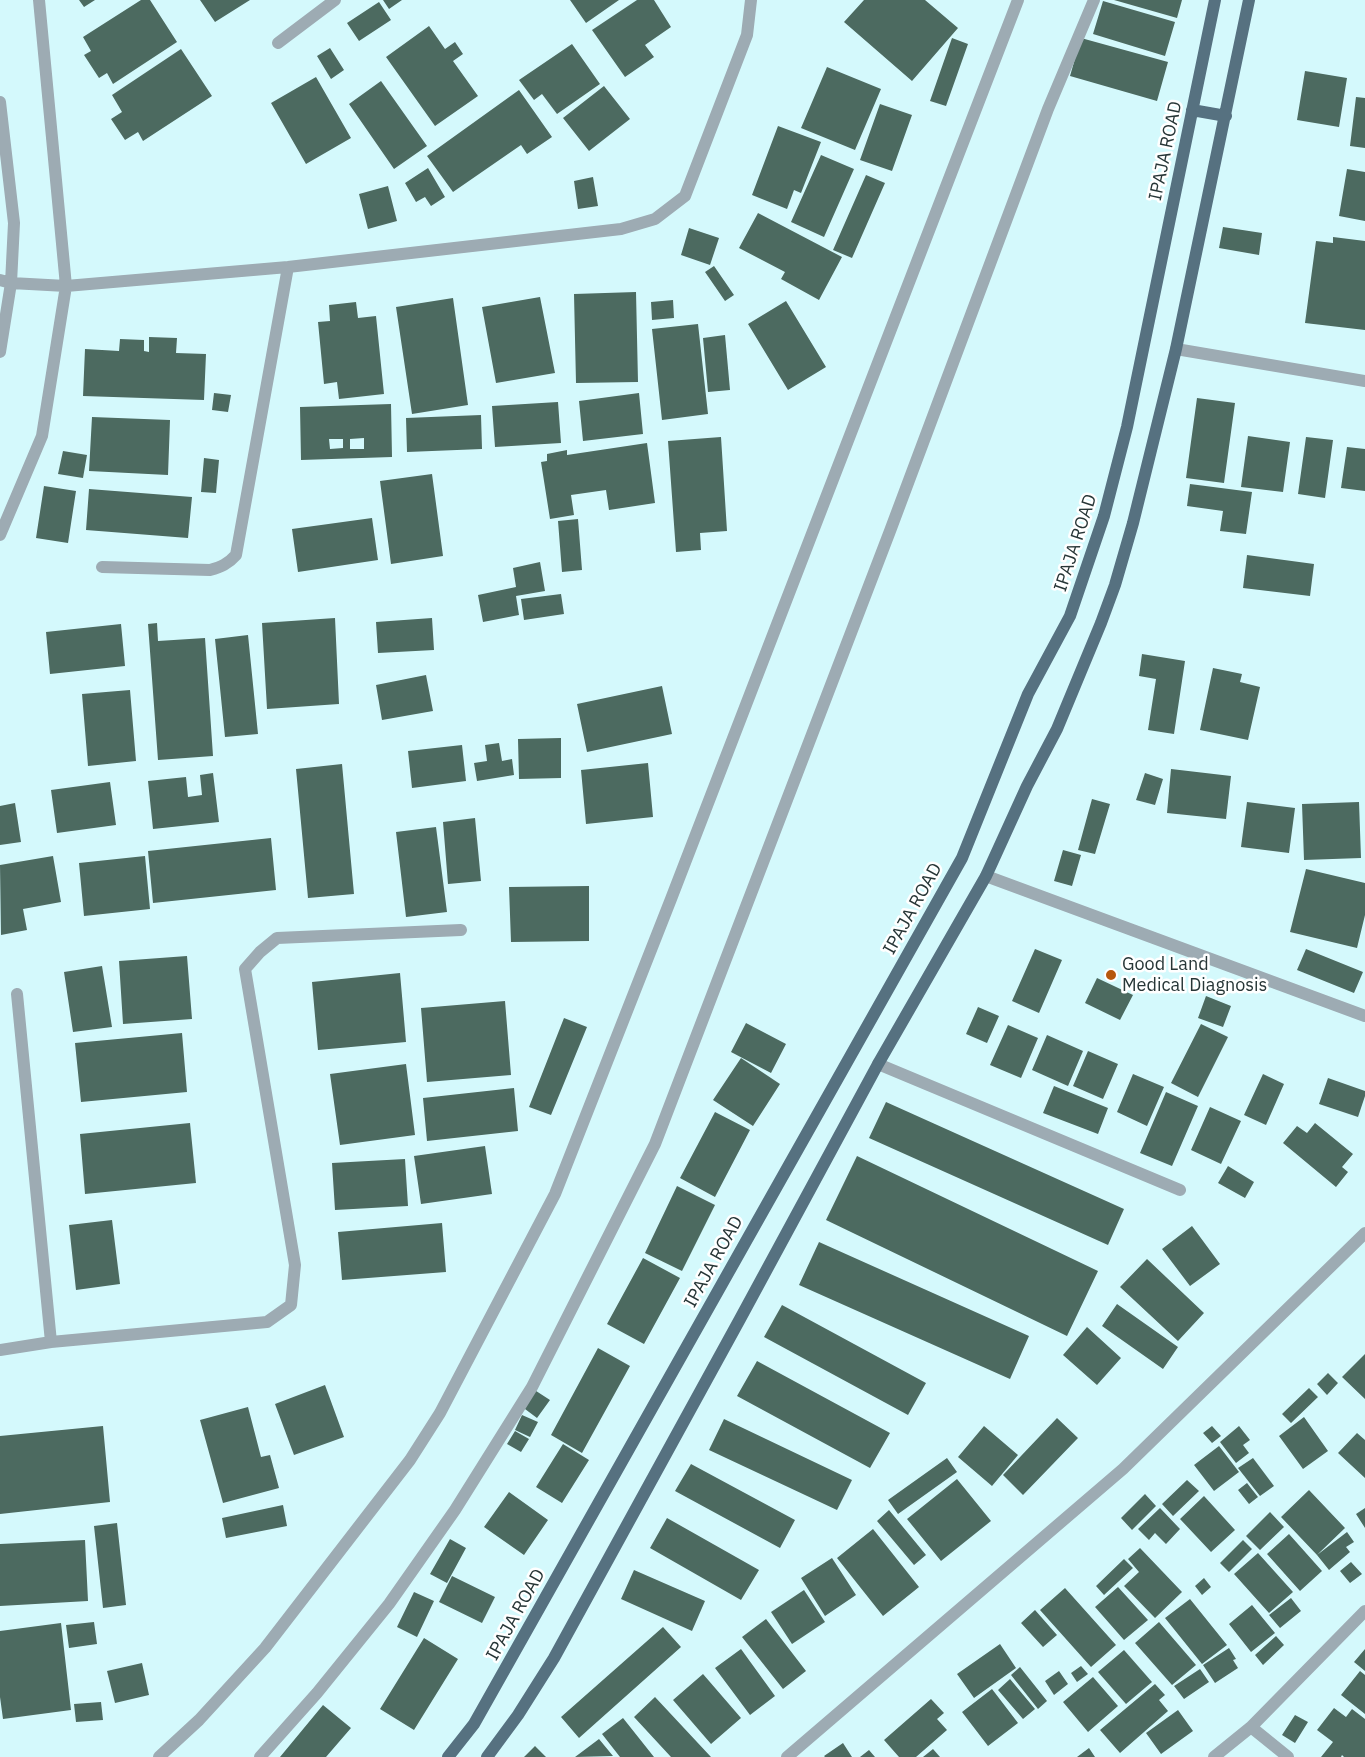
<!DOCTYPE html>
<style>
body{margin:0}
canvas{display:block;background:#d4f9fc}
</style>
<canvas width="1365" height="1757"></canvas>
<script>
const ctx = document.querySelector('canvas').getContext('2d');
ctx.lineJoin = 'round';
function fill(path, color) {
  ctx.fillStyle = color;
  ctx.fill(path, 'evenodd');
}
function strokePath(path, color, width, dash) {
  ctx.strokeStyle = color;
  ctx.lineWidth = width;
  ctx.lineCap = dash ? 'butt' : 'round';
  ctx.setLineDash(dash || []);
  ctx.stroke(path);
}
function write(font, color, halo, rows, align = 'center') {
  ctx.font = font + ' "IBM Plex Sans",sans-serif';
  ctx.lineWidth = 5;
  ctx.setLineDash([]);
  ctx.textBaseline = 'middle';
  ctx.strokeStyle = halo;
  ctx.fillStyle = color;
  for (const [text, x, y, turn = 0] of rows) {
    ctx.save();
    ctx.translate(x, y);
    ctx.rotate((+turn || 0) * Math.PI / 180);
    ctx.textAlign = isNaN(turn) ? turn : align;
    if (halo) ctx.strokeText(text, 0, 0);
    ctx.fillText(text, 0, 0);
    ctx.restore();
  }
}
const building = new Path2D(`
 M 79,0 L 95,0 L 84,7 Z
 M 141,0 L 150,0 L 177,42 L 113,84 L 107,73 L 99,78 L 84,55 L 91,51 L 83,37 Z
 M 200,0 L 250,0 L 215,22 Z
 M 383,0 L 402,0 L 389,9 Z
 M 570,0 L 619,0 L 586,23 Z
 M 637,0 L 654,0 L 671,27 L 645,45 L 654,57 L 625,77 L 592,30 Z
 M 864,0 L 925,0 L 958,28 L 912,81 L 844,22 Z
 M 1114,0 L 1182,0 L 1177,18 Z
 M 1103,1 L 1175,22 L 1165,56 L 1093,34 Z
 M 379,2 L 391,20 L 359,41 L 347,23 Z
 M 429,26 L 445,49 L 455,42 L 463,54 L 453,61 L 478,96 L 435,126 L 386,57 Z
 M 952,38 L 968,44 L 946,106 L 930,101 Z
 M 1081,38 L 1168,62 L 1157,101 L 1070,76 Z
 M 572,44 L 600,84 L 557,114 L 542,94 L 534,100 L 519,80 Z
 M 330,48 L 344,70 L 331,79 L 317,56 Z
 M 181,49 L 212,96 L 143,141 L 138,132 L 125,140 L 111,119 L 122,112 L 112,95 Z
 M 827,67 L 881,89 L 855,150 L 801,128 Z
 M 1305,71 L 1347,78 L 1339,127 L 1297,120 Z
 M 316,77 L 351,138 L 306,164 L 271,103 Z
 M 381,81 L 427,146 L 394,169 L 349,104 Z
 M 604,86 L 630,119 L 589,151 L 563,118 Z
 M 519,90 L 552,137 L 527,154 L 521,145 L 453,192 L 427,156 Z
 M 1356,97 L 1365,98 L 1365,148 L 1350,146 Z
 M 880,104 L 912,115 L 892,171 L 860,160 Z
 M 778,126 L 821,142 L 801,193 L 794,190 L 787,209 L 752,195 Z
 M 821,155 L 854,169 L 824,237 L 791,222 Z
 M 428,168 L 445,197 L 431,206 L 425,197 L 416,202 L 405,183 Z
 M 1347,169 L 1365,172 L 1365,221 L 1339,216 Z
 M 866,175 L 885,183 L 852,258 L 833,250 Z
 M 593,177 L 598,206 L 578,209 L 574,181 Z
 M 388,186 L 397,221 L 368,229 L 359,194 Z
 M 758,213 L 842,257 L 819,300 L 781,279 L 785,272 L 739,248 Z
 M 1223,227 L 1262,233 L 1259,255 L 1219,248 Z
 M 689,228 L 719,238 L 710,265 L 681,255 Z
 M 1333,237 L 1365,241 L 1365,330 L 1305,323 L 1316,241 L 1333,243 Z
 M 714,266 L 734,295 L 725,301 L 705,272 Z
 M 636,292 L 638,382 L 576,383 L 574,294 Z
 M 540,297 L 555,373 L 496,383 L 482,307 Z
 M 453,298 L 468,405 L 412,414 L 396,307 Z
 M 673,300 L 674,318 L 652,320 L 651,302 Z
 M 786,301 L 826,367 L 788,390 L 748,324 Z
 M 356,302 L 358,318 L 376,316 L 384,394 L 339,399 L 337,382 L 324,384 L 318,322 L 330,321 L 329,305 Z
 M 698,324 L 708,414 L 662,420 L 652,329 Z
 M 725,335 L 730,390 L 708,392 L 703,338 Z
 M 149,337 L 177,338 L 176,353 L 206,354 L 204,400 L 83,396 L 85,349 L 119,351 L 120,339 L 144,340 L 144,351 L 149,352 Z
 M 214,393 L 231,395 L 228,412 L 212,410 Z
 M 639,393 L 643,434 L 583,441 L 579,401 Z
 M 1197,398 L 1235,403 L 1224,483 L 1186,478 Z
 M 558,402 L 561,443 L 495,447 L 492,406 Z
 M 391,404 L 392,457 L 301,460 L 300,407 ZM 364,438 L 364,449 L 350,449 L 350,439 ZM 329,439 L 343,439 L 343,448 L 330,449 Z
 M 481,415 L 482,449 L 407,452 L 406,418 Z
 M 92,417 L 170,420 L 168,475 L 89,471 Z
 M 1248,436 L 1290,442 L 1283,492 L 1241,487 Z
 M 721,437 L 727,531 L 700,533 L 701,550 L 676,552 L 668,441 Z
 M 1306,437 L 1333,440 L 1325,498 L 1298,494 Z
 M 647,443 L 655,503 L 609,510 L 606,490 L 571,495 L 574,515 L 550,519 L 541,462 L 547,461 L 547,454 L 567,450 L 567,455 Z
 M 1347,447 L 1365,449 L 1365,491 L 1341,488 Z
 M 63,451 L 87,455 L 83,478 L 58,474 Z
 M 204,458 L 219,460 L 216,493 L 201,492 Z
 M 432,474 L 443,556 L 391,564 L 380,481 Z
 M 1190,484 L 1252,492 L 1246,534 L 1220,531 L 1223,511 L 1187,506 Z
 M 44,486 L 76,491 L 68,543 L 36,538 Z
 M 89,489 L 192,497 L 188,538 L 86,530 Z
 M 372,518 L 378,560 L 298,572 L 292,529 Z
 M 578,519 L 582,570 L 562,572 L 558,521 Z
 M 1247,555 L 1314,564 L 1310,596 L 1243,588 Z
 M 540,562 L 545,591 L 516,596 L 519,615 L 483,622 L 478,595 L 516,587 L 513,568 Z
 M 561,594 L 564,614 L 524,620 L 521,599 Z
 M 335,618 L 339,704 L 267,709 L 262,623 Z
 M 432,618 L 434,650 L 378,653 L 376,622 Z
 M 157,623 L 158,641 L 205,638 L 213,756 L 158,760 L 148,624 Z
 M 121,624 L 125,666 L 50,674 L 46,632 Z
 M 248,635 L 258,734 L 225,737 L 215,639 Z
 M 1142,654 L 1185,661 L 1174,734 L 1148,730 L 1156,679 L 1139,676 Z
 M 1213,668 L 1242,674 L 1240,682 L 1260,687 L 1248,740 L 1200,730 Z
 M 426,675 L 433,711 L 382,720 L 376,685 Z
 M 662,686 L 672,734 L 587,752 L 577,704 Z
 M 130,690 L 136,761 L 88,766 L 82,694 Z
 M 561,738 L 561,778 L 519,779 L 518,739 Z
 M 499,743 L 502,761 L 512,759 L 514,775 L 477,781 L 474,763 L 487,761 L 485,745 Z
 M 462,745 L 466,781 L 412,788 L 408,751 Z
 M 648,763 L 653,817 L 586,824 L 581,770 Z
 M 342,764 L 354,894 L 308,898 L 296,769 Z
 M 1171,769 L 1231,776 L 1226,819 L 1167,813 Z
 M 213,773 L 219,822 L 153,829 L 148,781 L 186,777 L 188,797 L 202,795 L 200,775 Z
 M 1145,773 L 1163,779 L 1155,805 L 1136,800 Z
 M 110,782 L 116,825 L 57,833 L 51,790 Z
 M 1092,799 L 1110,804 L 1095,854 L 1078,850 Z
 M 1247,802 L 1295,808 L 1289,853 L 1241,847 Z
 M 1359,802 L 1361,858 L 1304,860 L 1302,804 Z
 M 15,803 L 21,842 L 0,845 L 0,806 Z
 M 475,818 L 481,881 L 448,884 L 443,822 Z
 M 436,827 L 447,912 L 406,917 L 396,832 Z
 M 271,838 L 276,890 L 153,903 L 148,851 Z
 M 1063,850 L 1081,855 L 1072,886 L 1054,881 Z
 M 53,856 L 61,902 L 23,909 L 27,930 L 1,935 L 0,865 Z
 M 145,856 L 150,909 L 84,916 L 79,863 Z
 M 1306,869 L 1365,883 L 1365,915 L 1357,948 L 1290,932 Z
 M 589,886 L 589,941 L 511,942 L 509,887 Z
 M 1035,949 L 1062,960 L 1039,1013 L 1012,1001 Z
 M 1306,949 L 1363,972 L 1354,993 L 1297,970 Z
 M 187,956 L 192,1019 L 123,1024 L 119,961 Z
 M 102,966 L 112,1027 L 73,1032 L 64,972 Z
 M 400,973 L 406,1042 L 318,1050 L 312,982 Z
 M 1097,978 L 1133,995 L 1120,1020 L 1085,1003 Z
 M 1206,996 L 1231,1006 L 1223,1027 L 1198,1018 Z
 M 505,1001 L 511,1075 L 427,1082 L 421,1008 Z
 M 978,1007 L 999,1016 L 987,1043 L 966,1034 Z
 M 564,1018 L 587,1027 L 551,1115 L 529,1107 Z
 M 746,1023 L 786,1044 L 771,1073 L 731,1052 Z
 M 1201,1024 L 1228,1037 L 1198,1097 L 1171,1083 Z
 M 1008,1025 L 1038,1038 L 1021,1078 L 990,1065 Z
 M 182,1033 L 187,1092 L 81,1102 L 75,1043 Z
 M 1047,1035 L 1083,1051 L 1068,1086 L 1032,1070 Z
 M 1088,1051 L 1118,1064 L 1103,1099 L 1073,1086 Z
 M 741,1058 L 780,1084 L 753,1126 L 713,1100 Z
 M 406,1064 L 415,1135 L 340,1145 L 330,1074 Z
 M 1133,1074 L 1164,1087 L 1147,1126 L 1117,1112 Z
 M 1263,1074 L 1284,1084 L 1266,1125 L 1244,1115 Z
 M 1328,1078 L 1365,1091 L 1365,1096 L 1358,1117 L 1319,1104 Z
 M 1054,1086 L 1108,1108 L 1098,1134 L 1043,1113 Z
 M 514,1088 L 518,1131 L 427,1141 L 423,1098 Z
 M 1166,1092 L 1198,1106 L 1172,1166 L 1140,1153 Z
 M 886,1102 L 1124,1209 L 1108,1245 L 869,1138 Z
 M 1210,1107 L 1241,1121 L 1221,1164 L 1191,1150 Z
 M 715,1112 L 750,1130 L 715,1197 L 680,1178 Z
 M 190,1123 L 196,1183 L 85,1194 L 80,1134 Z
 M 1315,1123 L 1353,1154 L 1342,1167 L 1348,1172 L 1336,1187 L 1283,1143 L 1297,1126 L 1307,1133 Z
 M 485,1146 L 492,1194 L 421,1204 L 414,1156 Z
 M 857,1156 L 1098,1271 L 1067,1336 L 826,1220 Z
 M 405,1159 L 408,1206 L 335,1210 L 332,1163 Z
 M 1228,1166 L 1254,1182 L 1245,1198 L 1218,1183 Z
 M 677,1186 L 715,1205 L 682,1271 L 645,1253 Z
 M 112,1220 L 120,1284 L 76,1290 L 69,1225 Z
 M 442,1223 L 446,1272 L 342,1280 L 338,1232 Z
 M 1192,1226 L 1220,1264 L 1190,1286 L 1162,1249 Z
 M 819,1242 L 1029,1336 L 1010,1379 L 799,1285 Z
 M 643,1258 L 680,1278 L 644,1344 L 607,1324 Z
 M 1147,1259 L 1204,1313 L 1178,1341 L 1120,1287 Z
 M 1117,1304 L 1178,1347 L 1163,1369 L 1102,1326 Z
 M 782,1305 L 926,1383 L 908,1415 L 764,1337 Z
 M 1087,1327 L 1121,1358 L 1097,1385 L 1063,1355 Z
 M 598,1348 L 630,1366 L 582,1453 L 551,1435 Z
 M 1365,1354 L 1365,1399 L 1342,1377 Z
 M 757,1361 L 890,1433 L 870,1468 L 737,1396 Z
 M 1328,1373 L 1338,1383 L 1327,1395 L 1317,1384 Z
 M 325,1385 L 344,1437 L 294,1455 L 275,1404 Z
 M 1309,1388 L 1318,1397 L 1291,1423 L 1282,1414 Z
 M 533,1389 L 550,1400 L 537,1418 L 521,1406 Z
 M 248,1407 L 261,1457 L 270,1455 L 279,1488 L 223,1503 L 200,1420 Z
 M 522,1415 L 538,1422 L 530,1437 L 515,1430 Z
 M 1304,1417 L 1328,1451 L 1303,1469 L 1279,1436 Z
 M 1057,1418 L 1078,1438 L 1023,1495 L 1003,1475 Z
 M 724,1419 L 852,1480 L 837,1510 L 709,1450 Z
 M 103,1426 L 110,1502 L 0,1514 L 0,1436 Z
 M 984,1426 L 1018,1455 L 992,1486 L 958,1457 Z
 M 1212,1426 L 1221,1436 L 1212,1443 L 1203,1433 Z
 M 1239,1426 L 1250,1440 L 1243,1445 L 1249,1453 L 1236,1463 L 1220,1442 Z
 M 515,1431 L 529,1439 L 521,1452 L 507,1444 Z
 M 1357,1433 L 1365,1440 L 1365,1478 L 1338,1453 Z
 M 563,1444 L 589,1460 L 562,1503 L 536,1487 Z
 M 1219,1446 L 1239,1472 L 1214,1491 L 1194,1465 Z
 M 947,1458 L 957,1472 L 898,1514 L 888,1500 Z
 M 1253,1458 L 1274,1486 L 1260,1496 L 1238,1468 Z
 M 691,1464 L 795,1520 L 780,1548 L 675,1491 Z
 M 957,1479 L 991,1521 L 941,1561 L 907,1519 Z
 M 1187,1480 L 1199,1491 L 1173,1516 L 1162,1504 Z
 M 1247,1483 L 1258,1497 L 1249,1504 L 1238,1490 Z
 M 1309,1490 L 1345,1528 L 1317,1555 L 1281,1517 Z
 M 509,1492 L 548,1520 L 524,1555 L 484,1527 Z
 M 1145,1494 L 1156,1506 L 1132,1530 L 1121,1518 Z
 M 1204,1496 L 1235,1530 L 1211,1552 L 1180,1519 Z
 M 283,1505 L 287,1526 L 226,1538 L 222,1518 Z
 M 1160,1508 L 1180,1529 L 1166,1544 L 1155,1533 L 1149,1540 L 1138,1529 Z
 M 1365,1508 L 1365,1528 L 1356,1514 Z
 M 889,1510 L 926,1555 L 914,1565 L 877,1521 Z
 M 1270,1512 L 1284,1527 L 1260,1550 L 1246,1536 Z
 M 667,1518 L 759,1570 L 741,1600 L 650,1548 Z
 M 117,1523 L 126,1605 L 103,1608 L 94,1526 Z
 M 873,1529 L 919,1587 L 883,1616 L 837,1558 Z
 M 1347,1532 L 1354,1542 L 1346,1547 L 1350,1552 L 1329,1570 L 1317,1555 Z
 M 1289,1534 L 1322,1571 L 1300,1591 L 1267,1554 Z
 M 450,1539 L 466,1548 L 447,1583 L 430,1574 Z
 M 85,1540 L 88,1601 L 0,1606 L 0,1544 Z
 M 1243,1540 L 1252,1549 L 1229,1572 L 1220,1563 Z
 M 1140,1548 L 1182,1592 L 1155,1618 L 1124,1586 L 1139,1572 L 1128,1559 Z
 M 1258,1553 L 1293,1592 L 1269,1613 L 1234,1574 Z
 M 832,1558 L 856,1595 L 825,1616 L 801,1578 Z
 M 1124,1559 L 1133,1568 L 1104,1595 L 1096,1586 Z
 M 1351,1562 L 1362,1574 L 1350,1583 L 1340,1571 Z
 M 634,1570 L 705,1601 L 692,1631 L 621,1599 Z
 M 452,1576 L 495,1597 L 482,1623 L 439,1602 Z
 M 1204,1578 L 1211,1587 L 1202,1595 L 1195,1586 Z
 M 1118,1587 L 1148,1620 L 1124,1640 L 1095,1607 Z
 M 1065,1588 L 1116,1645 L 1091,1667 L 1040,1610 Z
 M 804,1590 L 825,1622 L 792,1644 L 771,1612 Z
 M 414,1592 L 434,1601 L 417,1637 L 397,1627 Z
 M 1291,1598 L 1301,1611 L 1280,1628 L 1269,1615 Z
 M 1190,1599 L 1227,1645 L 1202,1664 L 1165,1618 Z
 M 1252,1605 L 1275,1633 L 1251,1652 L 1229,1624 Z
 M 1035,1610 L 1057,1635 L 1043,1647 L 1021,1623 Z
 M 766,1619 L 806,1671 L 783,1689 L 742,1637 Z
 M 94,1622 L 97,1644 L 69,1648 L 66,1625 Z
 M 1159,1622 L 1196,1665 L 1172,1685 L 1135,1643 Z
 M 61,1623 L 71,1710 L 3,1719 L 0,1697 L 0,1631 Z
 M 663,1627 L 681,1647 L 579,1738 L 561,1717 Z
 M 1276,1636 L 1284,1645 L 1263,1665 L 1255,1655 Z
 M 424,1638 L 458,1659 L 414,1730 L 380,1709 Z
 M 1000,1644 L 1016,1668 L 974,1698 L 957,1674 Z
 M 1229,1648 L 1236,1659 L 1233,1660 L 1238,1668 L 1215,1683 L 1203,1665 Z
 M 741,1649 L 775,1696 L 750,1715 L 715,1668 Z
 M 1365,1649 L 1365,1671 L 1354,1662 Z
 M 1124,1650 L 1152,1682 L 1126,1704 L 1098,1672 Z
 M 142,1663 L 149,1695 L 115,1703 L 107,1671 Z
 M 1081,1666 L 1088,1674 L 1077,1682 L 1071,1673 Z
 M 1020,1667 L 1047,1701 L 1038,1709 L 1011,1675 Z
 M 1200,1669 L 1209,1682 L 1184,1699 L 1174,1686 Z
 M 1059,1671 L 1068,1684 L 1054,1695 L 1045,1681 Z
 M 1360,1671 L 1365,1675 L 1365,1714 L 1341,1695 Z
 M 703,1674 L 741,1718 L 711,1744 L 673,1700 Z
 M 1093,1677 L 1118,1706 L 1088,1732 L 1063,1702 Z
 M 1010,1679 L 1035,1709 L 1023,1719 L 998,1690 Z
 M 1155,1684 L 1165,1695 L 1159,1700 L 1168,1711 L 1120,1753 L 1100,1730 Z
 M 992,1689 L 1018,1723 L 988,1746 L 962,1712 Z
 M 655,1697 L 711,1757 L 671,1757 L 634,1717 Z
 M 931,1699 L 944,1713 L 937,1719 L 947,1730 L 916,1757 L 899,1757 L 884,1740 Z
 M 101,1702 L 103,1720 L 76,1722 L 74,1704 Z
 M 323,1705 L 351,1728 L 326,1757 L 280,1757 Z
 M 1334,1708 L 1346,1717 L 1352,1709 L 1365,1719 L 1365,1757 L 1344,1757 L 1342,1755 L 1341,1757 L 1321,1757 L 1333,1742 L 1317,1730 Z
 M 1178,1710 L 1193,1731 L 1161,1754 L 1146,1733 Z
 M 1295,1715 L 1308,1722 L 1295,1743 L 1282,1735 Z
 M 623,1718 L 654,1757 L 620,1757 L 602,1734 Z
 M 599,1739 L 613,1756 L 575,1757 Z
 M 843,1743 L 852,1757 L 825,1757 L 824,1756 Z
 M 535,1746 L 546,1757 L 524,1757 Z
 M 1089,1748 L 1095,1757 L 1077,1757 Z
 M 933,1749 L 940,1757 L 923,1757 Z
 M 869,1750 L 875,1757 L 860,1757 Z`);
const minor = new Path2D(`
 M 278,43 L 335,0
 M 0,102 L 14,223 L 11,283 L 0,352
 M 0,280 L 11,283 L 66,286 L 288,267 L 621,229 L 655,219 L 685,196 L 747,35 L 751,0
 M 1176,349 L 1365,381
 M 0,535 L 42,436 L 66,286 L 39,0
 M 102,567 L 210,570 C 221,567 228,564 236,555 L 288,267
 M 986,876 L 1365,1016
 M 17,994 L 51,1342
 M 878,1064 L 1180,1190
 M 0,1350 L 51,1342 L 267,1322 L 291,1305 L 295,1265 L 245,969 L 260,952 L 277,938 L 461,930
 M 1251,1727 L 1288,1757
 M 159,1757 L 199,1720 L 265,1648 L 410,1460 L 440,1413 L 555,1194 L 671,899 L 1018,0
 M 260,1757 L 317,1693 L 389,1604 L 455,1510 L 532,1387 L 655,1144 L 890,531 L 1048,109 L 1094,0
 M 787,1757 L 1123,1469 L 1365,1233
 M 1214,1757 L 1251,1727 L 1365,1611`);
const major = new Path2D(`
 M 1192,110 L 1226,116
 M 448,1757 L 474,1724 L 962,858 L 1028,694 L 1070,616 L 1104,516 L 1127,427 L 1215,0
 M 487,1757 L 518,1715 L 554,1658 L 740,1319 L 878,1064 L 986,876 L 1027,786 L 1057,729 L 1101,623 L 1115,585 L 1133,523 L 1176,349 L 1249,0`);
const markers = [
 [1111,975,6,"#b6570c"]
];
const streetNames = [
 ["IPAJA ROAD",1166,151,-78],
 ["IPAJA ROAD",1076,543,-72],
 ["IPAJA ROAD",913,909,-61],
 ["IPAJA ROAD",714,1262,-61],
 ["IPAJA ROAD",516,1615,-61]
];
const poiNames = [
 ["Good Land",1122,965],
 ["Medical Diagnosis",1122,986]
];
fill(building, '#4c6a60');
strokePath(minor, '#9dabb3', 12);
strokePath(major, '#567180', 12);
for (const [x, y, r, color] of markers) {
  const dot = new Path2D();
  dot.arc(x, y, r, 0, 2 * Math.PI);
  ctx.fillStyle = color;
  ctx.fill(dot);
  strokePath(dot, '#fff', 2);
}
write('18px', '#273637', '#fff', streetNames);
write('18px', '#273637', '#fff', poiNames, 'left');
</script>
